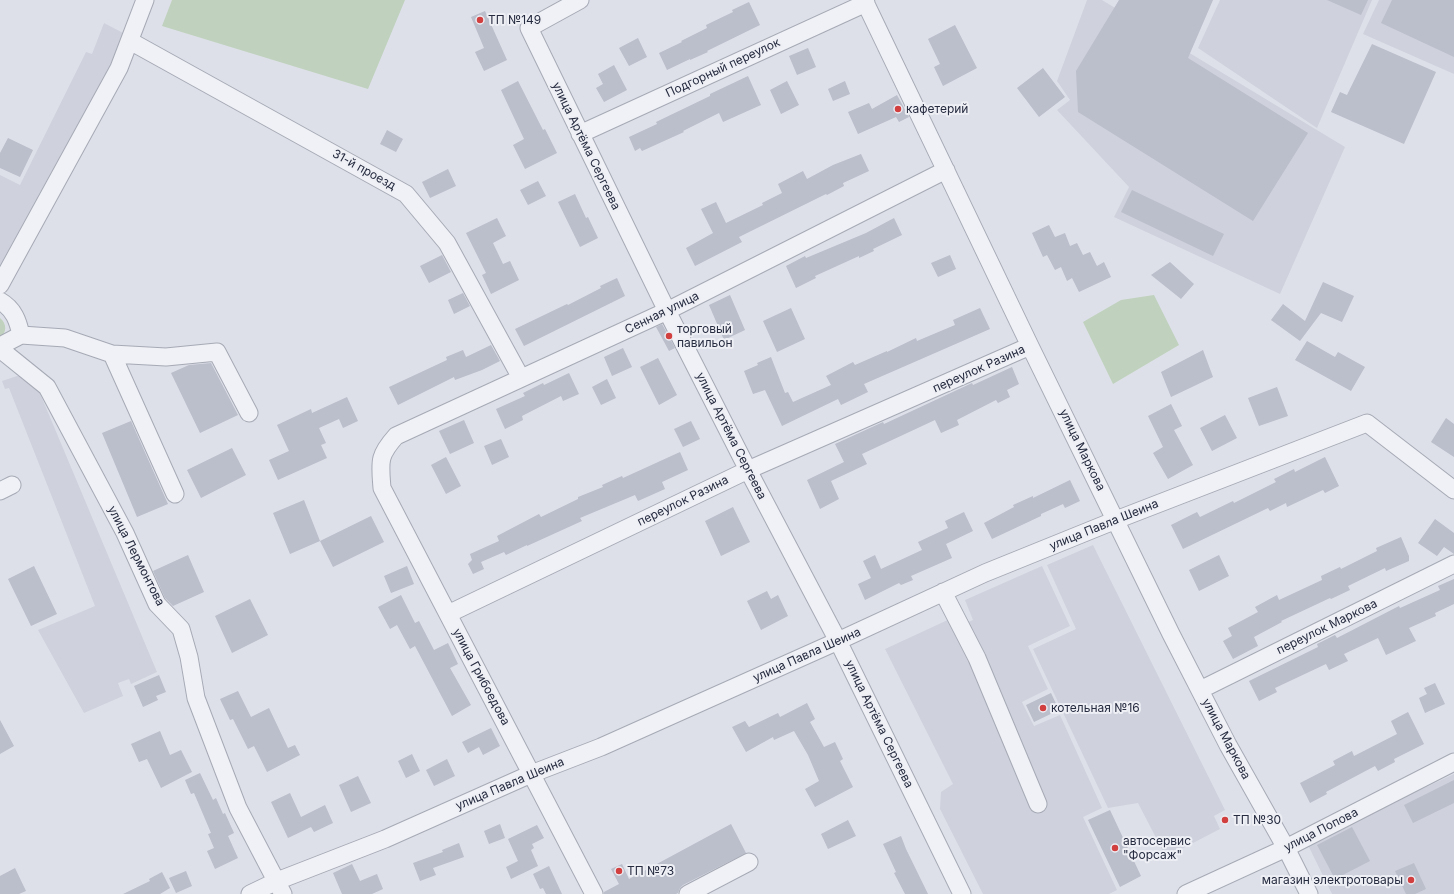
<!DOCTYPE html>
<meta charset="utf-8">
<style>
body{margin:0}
canvas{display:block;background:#dde0e8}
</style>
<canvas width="1454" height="894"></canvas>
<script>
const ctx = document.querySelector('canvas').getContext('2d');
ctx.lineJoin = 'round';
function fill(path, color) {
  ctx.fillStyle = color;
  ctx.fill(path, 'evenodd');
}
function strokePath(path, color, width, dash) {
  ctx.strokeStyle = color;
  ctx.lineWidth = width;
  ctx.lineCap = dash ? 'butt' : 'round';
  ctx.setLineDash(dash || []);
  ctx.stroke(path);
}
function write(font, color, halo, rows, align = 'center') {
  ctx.font = font + ' Inter,sans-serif';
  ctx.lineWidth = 4;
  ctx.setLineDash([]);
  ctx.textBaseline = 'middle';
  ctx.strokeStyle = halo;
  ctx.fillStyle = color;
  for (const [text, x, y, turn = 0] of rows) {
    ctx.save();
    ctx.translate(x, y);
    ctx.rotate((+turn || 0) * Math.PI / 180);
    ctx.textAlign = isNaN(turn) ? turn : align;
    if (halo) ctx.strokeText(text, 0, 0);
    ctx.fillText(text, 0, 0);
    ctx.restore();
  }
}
const built = new Path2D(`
 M 1087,0 L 1102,0 L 1345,147 L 1280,294 L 1114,217 L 1129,187 L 1057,110 L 1070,100 L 1057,81 Z
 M 1220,0 L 1372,0 L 1317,128 L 1198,48 Z
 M 1379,0 L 1454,0 L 1454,74 L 1363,34 Z
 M 104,23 L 127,35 L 0,278 L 0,175 L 20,185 L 86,52 L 92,54 Z
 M 23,374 L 39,391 L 157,672 L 131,684 L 129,679 L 118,683 L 123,696 L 84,713 L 38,630 L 95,606 L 9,388 L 5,389 L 2,381 Z
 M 1093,545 L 1225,810 L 1214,816 L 1220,829 L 1166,857 L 1138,803 L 1108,808 L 1033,649 L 1076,629 L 1047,565 Z
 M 1042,566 L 1070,626 L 1028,646 L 1048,689 L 1022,702 L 1034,726 L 1060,715 L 1102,808 L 1083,817 L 1117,890 L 1109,894 L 983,894 L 940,809 L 941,792 L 953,784 L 885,649 L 952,618 L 956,627 L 973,620 L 965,600 Z
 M 1454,774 L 1454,894 L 1332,894 L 1307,843 Z`);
const green = new Path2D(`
 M 172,0 L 405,0 L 368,89 L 162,26 Z
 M 1154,295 L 1179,345 L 1113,384 L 1083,322 L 1121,300 Z
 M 0,318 C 7,324 7,332 0,338 Z`);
const building = new Path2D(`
 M 1119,0 L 1213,0 L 1188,58 L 1308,133 L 1253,221 L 1078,112 L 1076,71 Z
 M 1327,0 L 1368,0 L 1361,15 Z
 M 1392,0 L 1454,0 L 1454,57 L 1381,23 Z
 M 749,2 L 760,25 L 707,51 L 708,52 L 690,60 L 690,59 L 667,70 L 659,53 L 682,42 L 681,41 L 707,28 L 706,25 L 733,12 L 732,10 Z
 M 485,11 L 507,60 L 484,71 L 475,52 L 484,48 L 471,17 Z
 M 955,25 L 977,68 L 943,86 L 934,67 L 940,64 L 928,39 Z
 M 638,38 L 647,57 L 629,66 L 619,48 Z
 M 1372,44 L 1436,72 L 1404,144 L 1331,112 L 1340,92 L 1347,95 Z
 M 808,48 L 816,67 L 797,75 L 789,56 Z
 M 614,65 L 627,90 L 604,102 L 596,88 L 603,84 L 598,74 Z
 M 1043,68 L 1065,97 L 1039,117 L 1017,88 Z
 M 748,76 L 761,105 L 723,122 L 719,113 L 683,131 L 684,132 L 642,151 L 640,148 L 635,151 L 629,137 L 657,124 L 656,122 L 710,96 L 710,94 Z
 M 518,81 L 543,130 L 545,129 L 557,153 L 525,169 L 513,145 L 524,139 L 501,90 Z
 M 787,81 L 799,105 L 781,114 L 770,90 Z
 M 845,81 L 850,94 L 833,101 L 828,89 Z
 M 897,95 L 909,117 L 899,122 L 896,117 L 858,134 L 848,112 L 869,103 L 872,109 Z
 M 387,130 L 403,139 L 396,152 L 380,144 Z
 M 8,138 L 33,150 L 20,177 L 0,168 L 0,153 Z
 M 861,154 L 869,171 L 843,183 L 844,186 L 827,195 L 826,194 L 739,237 L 742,242 L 695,266 L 686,248 L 713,233 L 701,209 L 716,202 L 726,223 L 763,205 L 762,203 L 782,193 L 778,184 L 803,171 L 807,179 L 833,165 Z
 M 448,169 L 456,186 L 430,198 L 422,182 Z
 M 538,181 L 546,196 L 528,205 L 520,190 Z
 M 1132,190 L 1224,234 L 1213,256 L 1121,212 Z
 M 575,194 L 586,218 L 588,217 L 598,238 L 580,247 L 558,202 Z
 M 497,218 L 506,236 L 493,243 L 503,264 L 510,261 L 519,280 L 491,294 L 482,275 L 486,273 L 466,233 Z
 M 894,218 L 902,235 L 873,249 L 874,251 L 859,258 L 859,256 L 815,276 L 816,278 L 796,288 L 786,266 L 805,256 L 806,258 L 866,233 Z
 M 1049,225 L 1055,237 L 1065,233 L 1070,246 L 1077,243 L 1083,255 L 1090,252 L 1097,266 L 1104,262 L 1111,277 L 1079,292 L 1072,278 L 1067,281 L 1061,267 L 1055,270 L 1047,255 L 1043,257 L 1032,233 Z
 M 442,255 L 451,272 L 429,283 L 420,266 Z
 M 950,255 L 956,269 L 938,277 L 931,263 Z
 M 1170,262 L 1194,284 L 1181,299 L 1151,275 Z
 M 617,278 L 625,296 L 524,346 L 515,329 L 567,304 L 568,305 L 601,288 L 600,286 Z
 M 1323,282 L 1354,296 L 1342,322 L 1321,313 L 1300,341 L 1271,320 L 1283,304 L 1305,321 Z
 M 463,293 L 470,306 L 454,314 L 448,300 Z
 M 730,295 L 745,330 L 724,340 L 709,305 Z
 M 791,308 L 805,339 L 777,352 L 763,321 Z
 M 980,308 L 990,329 L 864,384 L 868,392 L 841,405 L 838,399 L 782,426 L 765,390 L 753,394 L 744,371 L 758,365 L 757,363 L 771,357 L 785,393 L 788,392 L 793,402 L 831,385 L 826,376 L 853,362 L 855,365 L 887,351 L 887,352 L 916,338 L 917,341 L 955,325 L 953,320 Z
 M 662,324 L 675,348 L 669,351 L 656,327 Z
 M 1307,341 L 1335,357 L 1338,352 L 1365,367 L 1351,391 L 1295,360 Z
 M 491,345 L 500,361 L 482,370 L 455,380 L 454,377 L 398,405 L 389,387 L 447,360 L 446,357 L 463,350 L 466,357 Z
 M 623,348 L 632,367 L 612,376 L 604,357 Z
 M 1203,350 L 1213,377 L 1171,397 L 1161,372 Z
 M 658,358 L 677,395 L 659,405 L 640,367 Z
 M 211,363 L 238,415 L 200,433 L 171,373 L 189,365 Z
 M 1012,367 L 1019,384 L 1007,390 L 1010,397 L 998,403 L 996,400 L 957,420 L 959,425 L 941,433 L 935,420 L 862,454 L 867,464 L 831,481 L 839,499 L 820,509 L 807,480 L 844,462 L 835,444 L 883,422 L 884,424 L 972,383 L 973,385 Z
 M 569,373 L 579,394 L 563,401 L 561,396 L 522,416 L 523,420 L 505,429 L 496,409 L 525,396 L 523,393 L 543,383 L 544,385 Z
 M 607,379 L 616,398 L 601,405 L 592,387 Z
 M 1277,387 L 1288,416 L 1259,426 L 1248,398 Z
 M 347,397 L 358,421 L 343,428 L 339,419 L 319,428 L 326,443 L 321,445 L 327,458 L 278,480 L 269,460 L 289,451 L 277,425 L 311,409 L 312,413 Z
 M 1171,404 L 1182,426 L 1174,430 L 1193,465 L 1168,479 L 1153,453 L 1163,447 L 1148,416 Z
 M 1225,415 L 1237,438 L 1212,451 L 1200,428 Z
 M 1446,418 L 1454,424 L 1454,457 L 1431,442 Z
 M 464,420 L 474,443 L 450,454 L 439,431 Z
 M 131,421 L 168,504 L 137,517 L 102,433 Z
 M 691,421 L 700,439 L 683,447 L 674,429 Z
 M 501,439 L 509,457 L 492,465 L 484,446 Z
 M 232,448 L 246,475 L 201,498 L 187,470 Z
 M 680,452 L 688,470 L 662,482 L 665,489 L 638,501 L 635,495 L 580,518 L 582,521 L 527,546 L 527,545 L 506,555 L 504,552 L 481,562 L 484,569 L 473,574 L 468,564 L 472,560 L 470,554 L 499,541 L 497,536 L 539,514 L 541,517 L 578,499 L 578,497 L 603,487 L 602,485 L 622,476 L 623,478 Z
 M 446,457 L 461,486 L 446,494 L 431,465 Z
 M 1325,457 L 1339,486 L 1325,493 L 1323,490 L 1287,507 L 1286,503 L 1270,511 L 1268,508 L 1183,549 L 1171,525 L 1197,512 L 1200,517 L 1233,501 L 1234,503 L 1276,482 L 1274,479 L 1294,469 L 1295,472 Z
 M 1070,480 L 1080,501 L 1065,508 L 1063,504 L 1041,514 L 1041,516 L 992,539 L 984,523 L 1014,507 L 1013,505 L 1033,496 L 1033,498 Z
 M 304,500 L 320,541 L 290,554 L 273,513 Z
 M 733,507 L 750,542 L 721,556 L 705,521 Z
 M 964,512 L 973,531 L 946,544 L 952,558 L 911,576 L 913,580 L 901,585 L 899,583 L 865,600 L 858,584 L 871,578 L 863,561 L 875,555 L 881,569 L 922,550 L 918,542 L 948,528 L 945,521 Z
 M 371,516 L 384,542 L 333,567 L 320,541 Z
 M 1435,519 L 1454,533 L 1454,554 L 1444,547 L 1437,556 L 1418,543 Z
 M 1401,537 L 1409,556 L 1409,561 L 1386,571 L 1385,568 L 1348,586 L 1350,590 L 1331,599 L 1330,598 L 1281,621 L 1282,622 L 1254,637 L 1258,646 L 1233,659 L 1223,641 L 1232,636 L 1228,628 L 1258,612 L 1255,607 L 1277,595 L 1279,600 L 1322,580 L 1321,576 L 1340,567 L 1341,569 L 1377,551 L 1376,548 Z
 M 188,555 L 204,592 L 173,606 L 165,598 L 153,571 Z
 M 1219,555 L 1229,576 L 1199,591 L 1189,570 Z
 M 34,566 L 57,614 L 31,626 L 8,579 Z
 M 407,566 L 414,584 L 391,593 L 384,576 Z
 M 1454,579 L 1454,604 L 1435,613 L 1436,616 L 1409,628 L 1416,641 L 1386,655 L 1378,638 L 1344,654 L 1348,661 L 1329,670 L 1326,664 L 1275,688 L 1277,692 L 1259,701 L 1249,681 L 1318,647 L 1317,644 L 1335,635 L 1337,638 L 1399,606 L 1400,608 L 1440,590 L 1438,586 Z
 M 767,591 L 771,599 L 778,595 L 788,616 L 761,630 L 747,601 Z
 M 401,595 L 415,623 L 419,621 L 434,650 L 448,643 L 458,664 L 450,668 L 471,705 L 452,716 L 415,646 L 410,649 L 397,625 L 390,629 L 378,607 Z
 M 250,599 L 268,635 L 232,653 L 215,616 Z
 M 159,675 L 166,692 L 156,696 L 158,700 L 143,707 L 134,686 Z
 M 1435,683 L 1445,704 L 1425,713 L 1419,698 L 1427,694 L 1424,688 Z
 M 238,691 L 251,717 L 269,708 L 288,748 L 295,745 L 300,755 L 267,772 L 254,746 L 248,749 L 233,719 L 230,720 L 220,699 Z
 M 1051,693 L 1059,710 L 1034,722 L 1026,705 Z
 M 807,703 L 815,719 L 810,722 L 824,747 L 835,742 L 843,759 L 840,761 L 853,787 L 815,807 L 805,789 L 819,781 L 808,755 L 794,731 L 774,740 L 773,737 L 746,752 L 732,727 L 745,721 L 749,727 L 778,713 L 780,717 Z
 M 1408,712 L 1424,744 L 1394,759 L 1395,762 L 1378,771 L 1375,766 L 1326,792 L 1327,794 L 1310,803 L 1300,783 L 1335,765 L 1333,761 L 1352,751 L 1354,756 L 1397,734 L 1391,721 Z
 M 0,720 L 14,746 L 0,754 Z
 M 491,728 L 500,746 L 483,755 L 479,747 L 468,753 L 462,742 Z
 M 160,731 L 170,755 L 181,750 L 192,772 L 161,788 L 147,759 L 139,762 L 131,744 Z
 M 412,754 L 420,771 L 406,778 L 398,761 Z
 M 447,759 L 455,776 L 434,786 L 426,770 Z
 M 200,773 L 213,800 L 216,798 L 223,814 L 225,813 L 234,833 L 228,836 L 238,858 L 215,869 L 207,851 L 214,848 L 208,834 L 211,833 L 194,793 L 191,794 L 185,780 Z
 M 358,776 L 371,803 L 351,812 L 339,785 Z
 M 1454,780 L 1454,803 L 1413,823 L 1404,805 Z
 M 290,793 L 301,817 L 325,805 L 333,823 L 314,832 L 311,827 L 288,838 L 271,802 Z
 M 1110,810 L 1141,876 L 1120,887 L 1088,820 Z
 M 848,820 L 856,836 L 828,849 L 821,834 Z
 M 500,824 L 505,838 L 489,844 L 484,831 Z
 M 731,824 L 746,853 L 683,885 L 680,888 L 678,893 L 676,894 L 604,894 L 604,892 L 619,884 L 611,869 L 622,864 L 629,879 Z
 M 537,825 L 544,838 L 532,844 L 534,848 L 531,850 L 538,866 L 511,879 L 506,867 L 518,861 L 508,839 Z
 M 1352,827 L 1370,861 L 1335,879 L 1317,845 Z
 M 901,836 L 906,849 L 928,894 L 905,894 L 894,873 L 896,872 L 883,844 Z
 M 459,843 L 464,857 L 433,868 L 436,875 L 420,881 L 413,863 L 443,852 L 442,850 Z
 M 1414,863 L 1426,889 L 1415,894 L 1406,894 L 1395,871 Z
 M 352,864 L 360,881 L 377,874 L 383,889 L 372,894 L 342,894 L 333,873 Z
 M 549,866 L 562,894 L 546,894 L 543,888 L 540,889 L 533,874 Z
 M 15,868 L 26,891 L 19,894 L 0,894 L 0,876 Z
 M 186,871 L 192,886 L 176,893 L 169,878 Z
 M 162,872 L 170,888 L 160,894 L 123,894 L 150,881 L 149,879 Z`);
const minor = new Path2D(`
 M 580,0 L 529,28 L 667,311 L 748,470 L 838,641 L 962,894
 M 864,0 L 1030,346 L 1171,634 L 1228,745 L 1286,848 L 1309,894
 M 130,41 L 406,194 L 447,243 L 521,378
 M 580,134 L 866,3
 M 0,285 L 119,68 L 145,0
 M 0,301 C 14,309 18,321 21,335 L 0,346
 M 21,335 L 65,338 L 112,354 L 166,357 L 217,352 L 249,413
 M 0,349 L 47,387 L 125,533 L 157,604 L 181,629 L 189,657 L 196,698 L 238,808 L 283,894
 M 112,354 L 175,494
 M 0,491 L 12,485
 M 943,592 L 977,658 L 1038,804
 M 448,614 L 748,470 L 1030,346
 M 1200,690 L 1454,564
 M 250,894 L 277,881 L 385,839 L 531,774 L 601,747 L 838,641 L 985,573 L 1116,520 L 1367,423 L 1454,490
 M 594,894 L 382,488 C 380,462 378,456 396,436 L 667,311 L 946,170
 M 688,894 L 749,862
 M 1186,894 L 1286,848 L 1454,762`);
const markers = [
 [480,20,4,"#d13f3e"],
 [898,109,4,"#d13f3e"],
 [669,336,4,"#d13f3e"],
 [1043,708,4,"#d13f3e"],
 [1225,820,4,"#d13f3e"],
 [1115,848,4,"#d13f3e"],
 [619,871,4,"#d13f3e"],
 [1411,880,4,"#d13f3e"]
];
const poiNames = [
 ["ТП №149",488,20],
 ["кафетерий",906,109],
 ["торговый",677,329],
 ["павильон",677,343],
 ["котельная №16",1051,708],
 ["ТП №30",1233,820],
 ["автосервис",1123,841],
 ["\"Форсаж\"",1123,855],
 ["ТП №73",627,871],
 ["магазин электротовары",1403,880,"right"]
];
const streetNames = [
 ["Подгорный переулок",723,68,-25],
 ["улица Артёма Сергеева",586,146,64],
 ["31-й проезд",364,170,29],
 ["Сенная улица",662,313,-26],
 ["переулок Разина",979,369,-24],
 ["улица Артёма Сергеева",731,436,63],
 ["улица Маркова",1082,450,64],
 ["переулок Разина",683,501,-26],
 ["улица Павла Шеина",1104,525,-22],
 ["улица Лермонтова",136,556,63],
 ["переулок Маркова",1327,627,-26],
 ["улица Павла Шеина",807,655,-24],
 ["улица Грибоедова",481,677,62],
 ["улица Артёма Сергеева",879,724,64],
 ["улица Маркова",1226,739,62],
 ["улица Павла Шеина",510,784,-23],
 ["улица Попова",1321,830,-27]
];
fill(built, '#cfd2dd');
fill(green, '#c0d2be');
fill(building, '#bbbecb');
strokePath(minor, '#a6aab5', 19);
strokePath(minor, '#f0f1f6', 17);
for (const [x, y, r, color] of markers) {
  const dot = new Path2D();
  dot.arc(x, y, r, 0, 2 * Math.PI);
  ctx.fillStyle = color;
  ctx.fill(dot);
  strokePath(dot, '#edeff5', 1.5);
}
write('12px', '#262b3f', '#edeff5', poiNames, 'left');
write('12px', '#262b3f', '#edeff5', streetNames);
</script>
